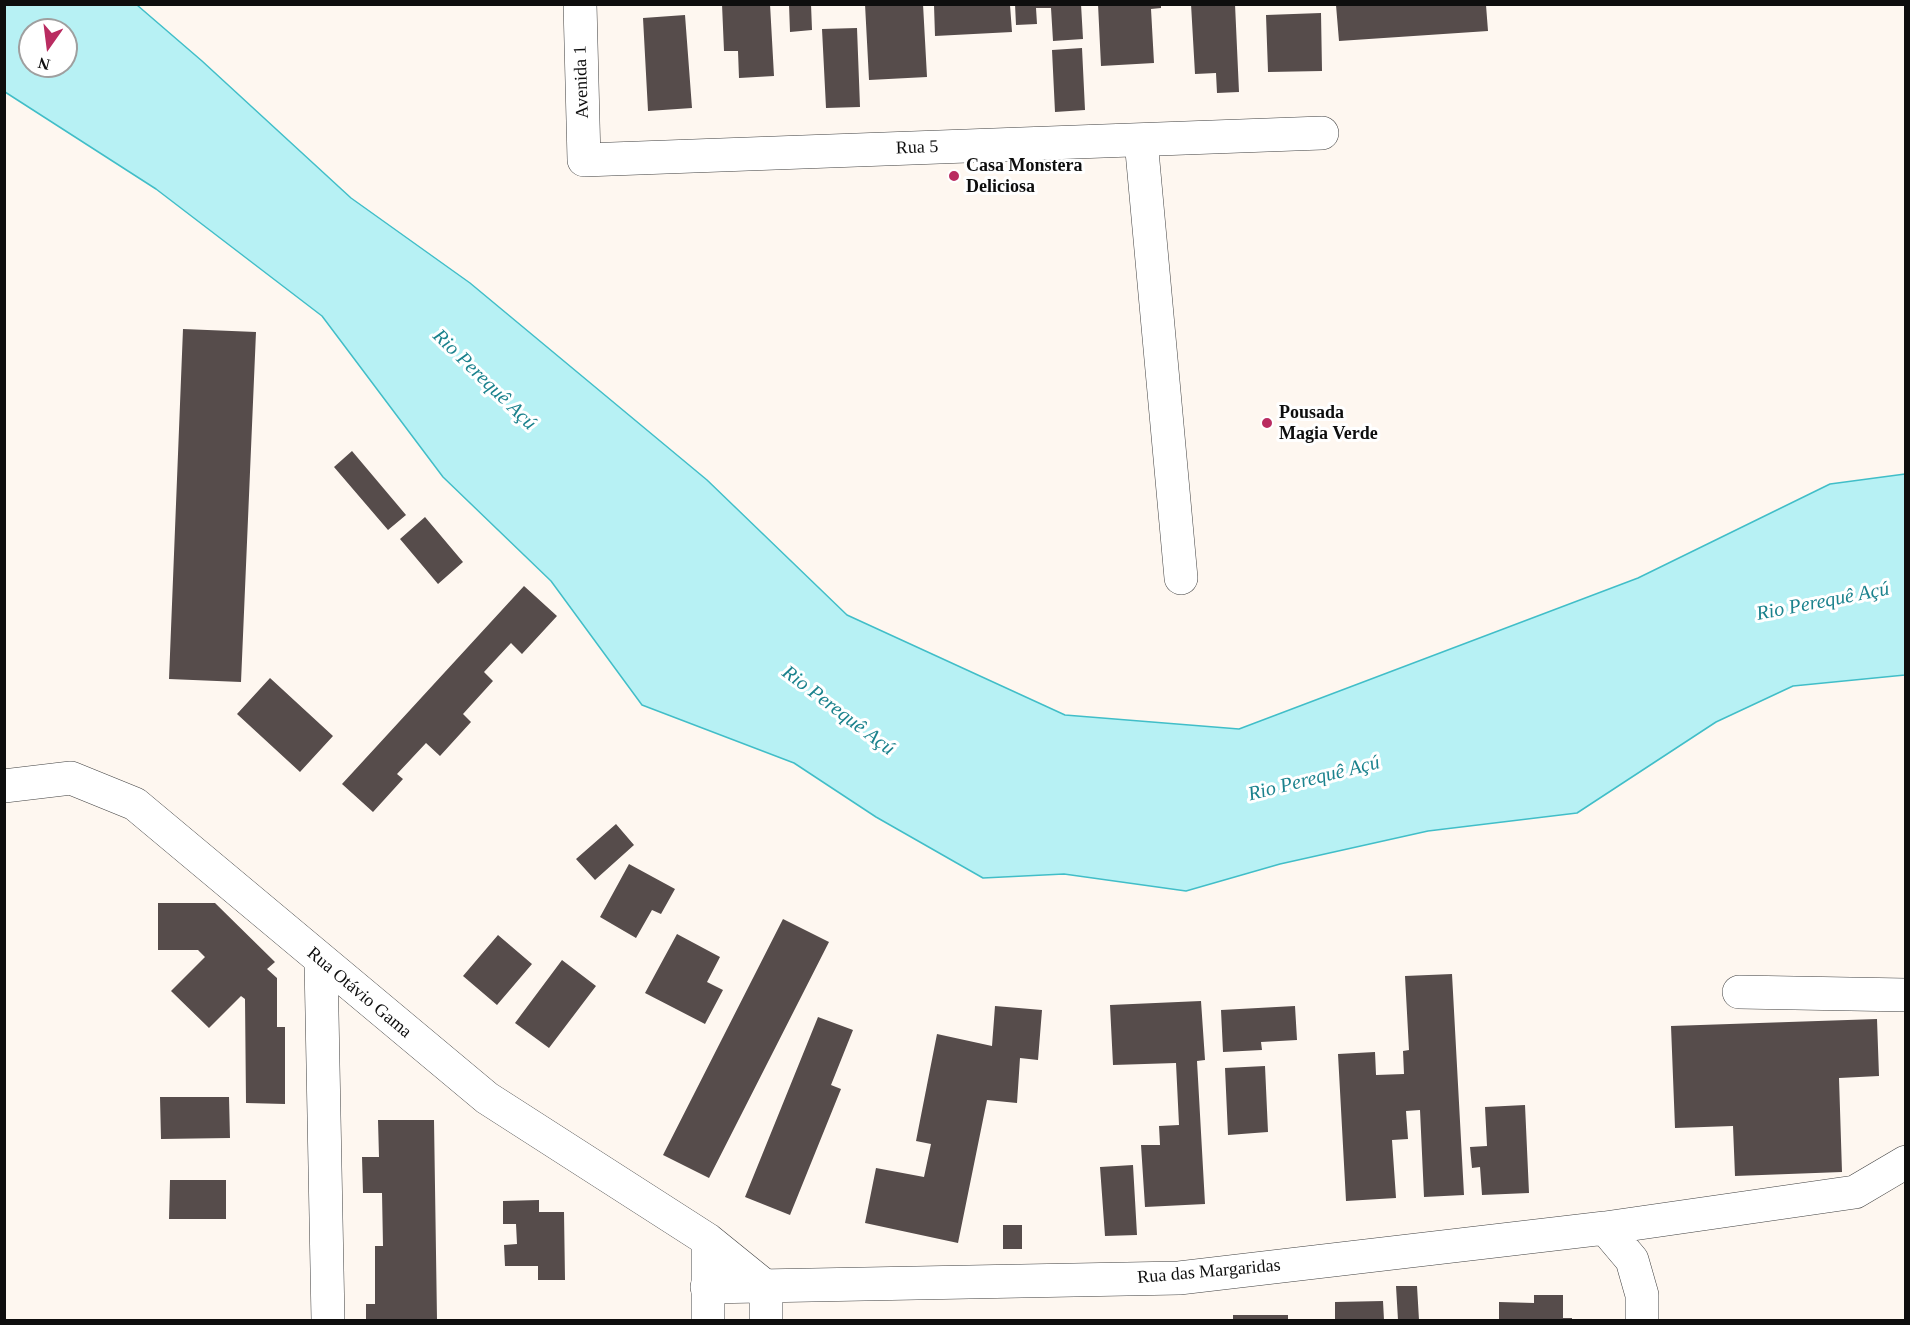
<!DOCTYPE html>
<meta charset="utf-8">
<style>
body{margin:0}
#map{position:relative;width:1910px;height:1325px;overflow:hidden;background:#fef7f0;font-family:"Times New Roman",serif}
canvas{display:block}
.frame{position:absolute;inset:0;border:6px solid #0e0e0e;pointer-events:none}
.north{position:absolute;left:18px;top:18px;width:60px;height:60px;box-sizing:border-box;background:#fff;border:2px solid #9f9f9f;border-radius:50%;rotate:194deg;font-size:16px;font-weight:700;line-height:24px;text-align:center;color:#0e0e0e}
.north::after{content:'';display:block;margin:auto;width:21px;height:27px;background:#b92c61;clip-path:polygon(50% 0,100% 100%,50% 72%,0 100%)}
</style>
<div id="map">
<canvas width="1910" height="1325"></canvas>
<div class="frame"></div>
<div class="north">N</div>
</div>
<script>
const ctx = document.querySelector('canvas').getContext('2d');
ctx.lineJoin = 'round';
function fill(path, color) {
  ctx.fillStyle = color;
  ctx.fill(path, 'evenodd');
}
function strokePath(path, color, width, dash) {
  ctx.strokeStyle = color;
  ctx.lineWidth = width;
  ctx.lineCap = dash ? 'butt' : 'round';
  ctx.setLineDash(dash || []);
  ctx.stroke(path);
}
function write(font, color, halo, rows, align = 'center') {
  ctx.font = font + ' "Times New Roman",serif';
  ctx.lineWidth = 6;
  ctx.setLineDash([]);
  ctx.textBaseline = 'middle';
  ctx.strokeStyle = halo;
  ctx.fillStyle = color;
  for (const [text, x, y, turn = 0] of rows) {
    ctx.save();
    ctx.translate(x, y);
    ctx.rotate((+turn || 0) * Math.PI / 180);
    ctx.textAlign = isNaN(turn) ? turn : align;
    if (halo) ctx.strokeText(text, 0, 0);
    ctx.fillText(text, 0, 0);
    ctx.restore();
  }
}
const water = new Path2D(`
 M 4,5 L 137,5 L 202,61 L 351,198 L 470,283 L 707,480 L 847,615 L 1065,715 L 1239,729 L 1638,578 L 1830,484 L 1905,474 L 1905,675 L 1793,686 L 1716,722 L 1577,813 L 1428,831 L 1280,864 L 1186,891 L 1064,874 L 983,878 L 876,817 L 794,763 L 642,705 L 551,581 L 443,477 L 322,316 L 156,189 L 5,92 ZM 30,30 L 66,30 L 66,66 L 30,66 Z`);
const building = new Path2D(`
 M 722,4 L 770,4 L 774,76 L 739,78 L 738,51 L 724,51 Z
 M 789,4 L 811,4 L 812,30 L 790,32 Z
 M 865,4 L 923,4 L 927,77 L 869,80 Z
 M 1015,4 L 1081,4 L 1083,39 L 1053,41 L 1051,8 L 1036,8 L 1037,24 L 1016,25 Z
 M 1098,4 L 1161,4 L 1161,8 L 1151,9 L 1154,63 L 1101,66 Z
 M 1191,4 L 1235,4 L 1239,92 L 1217,93 L 1216,73 L 1195,74 Z
 M 934,5 L 1010,5 L 1012,32 L 935,36 Z
 M 1336,5 L 1486,5 L 1488,31 L 1339,41 Z
 M 1321,13 L 1322,71 L 1268,72 L 1266,15 Z
 M 685,15 L 692,108 L 648,111 L 643,18 Z
 M 857,28 L 860,107 L 826,108 L 822,29 Z
 M 1082,48 L 1085,110 L 1055,112 L 1052,50 Z
 M 183,329 L 256,332 L 241,682 L 169,679 Z
 M 352,451 L 406,515 L 388,530 L 334,467 Z
 M 425,517 L 463,562 L 438,584 L 400,539 Z
 M 524,586 L 557,616 L 522,654 L 511,643 L 484,672 L 493,681 L 463,714 L 471,722 L 440,756 L 426,743 L 397,774 L 403,779 L 373,812 L 342,784 Z
 M 270,678 L 333,736 L 300,772 L 237,714 Z
 M 616,824 L 634,845 L 595,880 L 576,859 Z
 M 629,864 L 675,889 L 661,914 L 652,910 L 636,938 L 600,917 Z
 M 158,903 L 215,903 L 275,962 L 267,969 L 277,978 L 277,1027 L 285,1027 L 285,1104 L 246,1103 L 245,999 L 241,996 L 209,1028 L 171,991 L 205,957 L 198,950 L 158,950 Z
 M 783,919 L 829,942 L 709,1178 L 663,1155 Z
 M 677,934 L 720,957 L 707,982 L 723,990 L 705,1024 L 645,993 Z
 M 498,935 L 532,964 L 497,1005 L 463,976 Z
 M 562,960 L 596,986 L 549,1048 L 515,1023 Z
 M 1452,974 L 1464,1195 L 1424,1197 L 1420,1110 L 1406,1111 L 1408,1139 L 1392,1140 L 1396,1198 L 1346,1201 L 1338,1054 L 1375,1052 L 1376,1075 L 1404,1074 L 1403,1051 L 1409,1050 L 1405,976 Z
 M 1201,1001 L 1205,1060 L 1197,1061 L 1205,1204 L 1145,1207 L 1141,1145 L 1160,1145 L 1159,1126 L 1179,1125 L 1176,1063 L 1113,1065 L 1110,1005 Z
 M 995,1006 L 1042,1010 L 1038,1060 L 1020,1058 L 1017,1103 L 987,1100 L 958,1243 L 865,1223 L 876,1168 L 924,1177 L 931,1144 L 916,1141 L 937,1034 L 992,1046 Z
 M 1295,1006 L 1297,1040 L 1261,1042 L 1262,1050 L 1223,1052 L 1221,1010 Z
 M 818,1017 L 853,1030 L 831,1085 L 841,1089 L 790,1215 L 745,1197 Z
 M 1877,1019 L 1879,1076 L 1839,1078 L 1842,1172 L 1735,1176 L 1733,1126 L 1675,1128 L 1671,1026 Z
 M 1265,1066 L 1268,1132 L 1228,1135 L 1225,1068 Z
 M 160,1097 L 229,1097 L 230,1138 L 161,1139 Z
 M 1525,1105 L 1529,1193 L 1482,1195 L 1480,1167 L 1472,1168 L 1470,1147 L 1487,1146 L 1485,1107 Z
 M 378,1120 L 434,1120 L 437,1320 L 366,1320 L 366,1304 L 375,1304 L 375,1246 L 383,1246 L 382,1193 L 363,1193 L 362,1157 L 379,1157 Z
 M 1133,1165 L 1137,1235 L 1105,1236 L 1100,1167 Z
 M 170,1180 L 226,1180 L 226,1219 L 169,1219 Z
 M 539,1200 L 539,1212 L 564,1212 L 565,1280 L 538,1280 L 538,1266 L 505,1266 L 504,1245 L 517,1244 L 516,1224 L 503,1224 L 503,1201 Z
 M 1003,1225 L 1022,1225 L 1022,1249 L 1003,1249 Z
 M 1396,1286 L 1417,1286 L 1419,1320 L 1398,1320 Z
 M 1534,1295 L 1563,1295 L 1563,1318 L 1572,1318 L 1572,1320 L 1499,1320 L 1499,1302 L 1534,1303 Z
 M 1383,1301 L 1384,1320 L 1335,1320 L 1335,1302 Z
 M 1233,1315 L 1288,1315 L 1288,1320 L 1233,1320 Z`);
const minor = new Path2D(`
 M 580,4 L 584,160 L 1322,133
 M 1141,140 L 1181,578
 M 321,962 L 328,1320
 M 1739,992 L 1906,995
 M 1605,1228 L 1855,1192 L 1906,1162
 M 707,1287 L 1179,1278 L 1605,1228 L 1632,1260 L 1642,1295 L 1642,1320`);
const tertiary = new Path2D(`
 M 4,786 L 71,778 L 135,804 L 487,1098 L 708,1240 L 766,1287 L 766,1320
 M 708,1320 L 708,1240`);
const markers = [
 [954,176,6,"#b92c61"],
 [1267,423,6,"#b92c61"]
];
const streetNames = [
 ["Avenida 1",582,82,-92],
 ["Rua 5",917,148,-2],
 ["Rua Otávio Gama",359,993,40],
 ["Rua das Margaridas",1209,1272,-5]
];
const poiNames = [
 ["Casa Monstera",966,166],
 ["Deliciosa",966,187],
 ["Pousada",1279,413],
 ["Magia Verde",1279,434]
];
const waterNames = [
 ["Rio Perequê Açú",484,380,44],
 ["Rio Perequê Açú",1823,602,-11],
 ["Rio Perequê Açú",838,711,37],
 ["Rio Perequê Açú",1314,779,-14]
];
fill(water, '#b7f1f4');
strokePath(water, '#41bec8', 1.5);
fill(building, '#564c4b');
strokePath(minor, '#414141', 34);
strokePath(tertiary, '#414141', 34);
strokePath(minor, '#fff', 33);
strokePath(tertiary, '#fff', 33);
for (const [x, y, r, color] of markers) {
  const dot = new Path2D();
  dot.arc(x, y, r, 0, 2 * Math.PI);
  ctx.fillStyle = color;
  ctx.fill(dot);
  strokePath(dot, '#fff', 2);
}
write('18px', '#0e0e0e', '#fff', streetNames);
write('bold 18px', '#0e0e0e', '#fff', poiNames, 'left');
write('italic 20px', '#1b828d', '#fff', waterNames);
</script>
